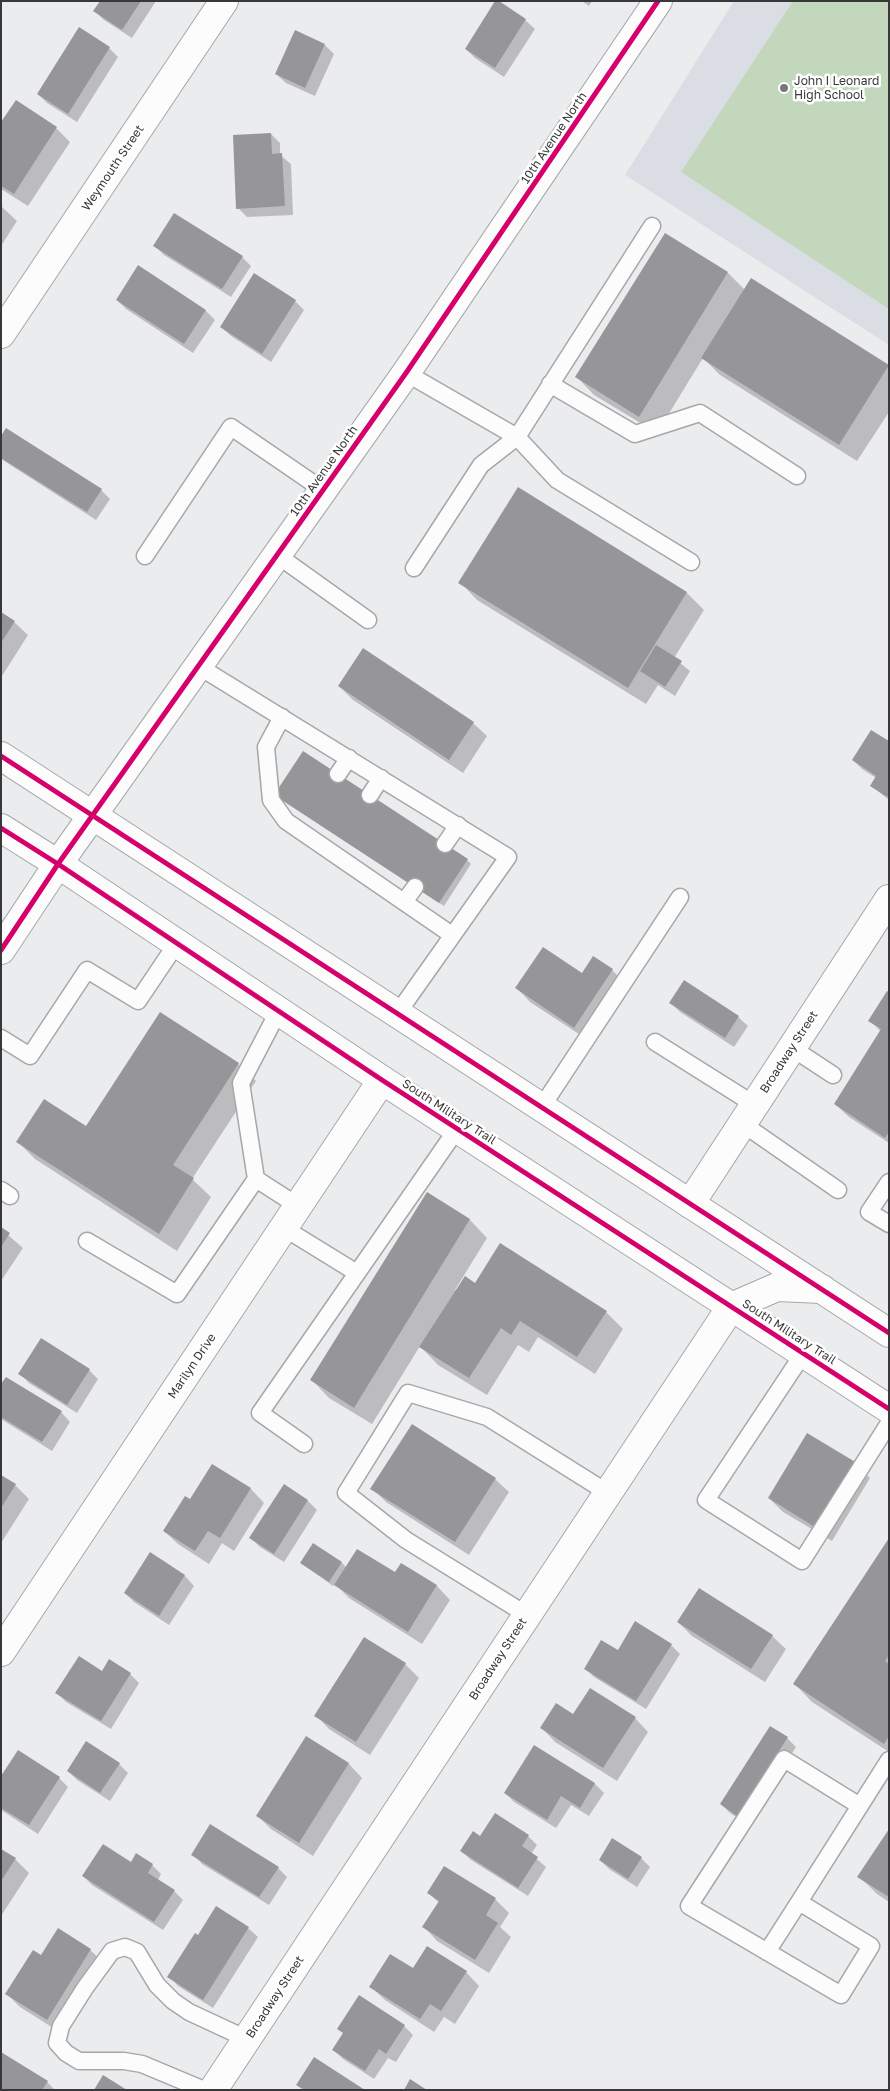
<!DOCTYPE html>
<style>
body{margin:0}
#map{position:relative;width:890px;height:2091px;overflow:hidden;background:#ebecee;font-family:"Golos Text",sans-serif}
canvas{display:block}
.frame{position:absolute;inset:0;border:2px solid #38383a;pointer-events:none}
</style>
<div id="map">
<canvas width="890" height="2091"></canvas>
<div class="frame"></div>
</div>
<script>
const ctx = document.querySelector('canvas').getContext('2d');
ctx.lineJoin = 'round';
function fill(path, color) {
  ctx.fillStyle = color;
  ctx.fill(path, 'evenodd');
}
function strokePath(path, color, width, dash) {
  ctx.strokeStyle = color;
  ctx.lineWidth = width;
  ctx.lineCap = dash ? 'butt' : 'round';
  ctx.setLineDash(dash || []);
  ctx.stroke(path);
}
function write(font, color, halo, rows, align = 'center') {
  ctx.font = font + ' "Golos Text",sans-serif';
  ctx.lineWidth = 5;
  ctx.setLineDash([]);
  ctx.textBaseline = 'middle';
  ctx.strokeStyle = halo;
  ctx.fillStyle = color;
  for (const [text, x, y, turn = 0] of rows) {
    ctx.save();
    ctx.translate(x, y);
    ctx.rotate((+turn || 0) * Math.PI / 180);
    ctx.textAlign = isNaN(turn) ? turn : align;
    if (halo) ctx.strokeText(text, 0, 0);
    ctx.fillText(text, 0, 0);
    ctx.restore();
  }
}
const built = new Path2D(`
 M 734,1 L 889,1 L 889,345 L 625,175 Z`);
const green = new Path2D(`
 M 793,1 L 889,1 L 889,309 L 681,172 Z`);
const shadow = new Path2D(`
 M 101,1 L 156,1 L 132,38 L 104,20 L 95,11 Z
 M 582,1 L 592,1 L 589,6 Z
 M 525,20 L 535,29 L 504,77 L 475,58 L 466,49 Z
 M 296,32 L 325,45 L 334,54 L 315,96 L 286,83 L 276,74 Z
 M 109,48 L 118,57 L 77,122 L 47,103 L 38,94 Z
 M 1,125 L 56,128 L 70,142 L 28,206 L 1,189 Z
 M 271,134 L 280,143 L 280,155 L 291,164 L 293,215 L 247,217 L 238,208 Z
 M 1,206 L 17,221 L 1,246 Z
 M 665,234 L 728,273 L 745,290 L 751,280 L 889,367 L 889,412 L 857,461 L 720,375 L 703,358 L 657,433 L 594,395 L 577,377 Z
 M 155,246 L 242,257 L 251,266 L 231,297 L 164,255 Z
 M 117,300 L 206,311 L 215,320 L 193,353 L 126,309 Z
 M 295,301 L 304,310 L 271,362 L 231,336 L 221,327 Z
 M 1,438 L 101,490 L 110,499 L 96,520 L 1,459 Z
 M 460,582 L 687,593 L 704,610 L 674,658 L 690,671 L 675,696 L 658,685 L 646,704 L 477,600 Z
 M 1,614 L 14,622 L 28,635 L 2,676 Z
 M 339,686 L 473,723 L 487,736 L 463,773 L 353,700 Z
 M 889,743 L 889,800 L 872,786 L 876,778 L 862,769 L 853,760 Z
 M 275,795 L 467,860 L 471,864 L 444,906 Z
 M 612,970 L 626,984 L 588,1040 L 530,1002 L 517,988 Z
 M 684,982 L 738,1017 L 748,1026 L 734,1047 L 680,1012 L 671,1003 Z
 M 889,994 L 889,1143 L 849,1117 L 835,1104 L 881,1032 L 870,1020 Z
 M 238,1064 L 256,1081 L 192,1179 L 211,1197 L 177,1251 L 35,1159 L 18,1142 L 87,1128 Z
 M 427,1194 L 470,1220 L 487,1238 L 455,1290 L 606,1312 L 623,1329 L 595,1374 L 538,1337 L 529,1352 L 518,1345 L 487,1395 L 438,1365 L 420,1346 L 372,1424 L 329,1398 L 312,1380 Z
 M 1,1229 L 23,1248 L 1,1281 Z
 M 89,1370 L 98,1379 L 77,1413 L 29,1383 L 20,1374 Z
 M 1,1386 L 61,1412 L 70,1422 L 52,1451 L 1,1419 Z
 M 856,1464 L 870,1478 L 832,1541 L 783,1512 L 769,1498 Z
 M 213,1466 L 251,1489 L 264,1503 L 234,1551 L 222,1543 L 209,1564 L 178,1544 L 164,1531 L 190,1500 Z
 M 1,1477 L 15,1485 L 29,1499 L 1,1543 Z
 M 495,1479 L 509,1492 L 469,1555 L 386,1502 L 372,1488 Z
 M 284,1486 L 308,1501 L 317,1510 L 284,1562 L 260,1547 L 251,1538 Z
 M 889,1541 L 889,1752 L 812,1702 L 795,1684 Z
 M 150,1554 L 185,1576 L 194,1586 L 169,1625 L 134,1602 L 125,1593 Z
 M 301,1563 L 342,1563 L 347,1568 L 396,1574 L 401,1564 L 437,1586 L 450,1600 L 422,1644 L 349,1598 L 335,1584 L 333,1586 Z
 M 678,1622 L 772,1636 L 786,1649 L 765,1682 L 692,1636 Z
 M 671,1645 L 680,1654 L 646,1709 L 594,1677 L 585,1668 Z
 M 405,1664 L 419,1678 L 370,1755 L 329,1729 L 316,1715 Z
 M 103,1672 L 130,1674 L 139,1683 L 111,1729 L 66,1702 L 57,1693 Z
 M 573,1716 L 635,1718 L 648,1732 L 617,1781 L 555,1742 L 542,1728 Z
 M 306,1738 L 349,1764 L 362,1778 L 313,1856 L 271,1829 L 258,1816 Z
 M 787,1738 L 796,1747 L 747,1824 L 730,1813 L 721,1804 Z
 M 534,1746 L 595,1784 L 604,1793 L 589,1816 L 571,1805 L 556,1828 L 514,1802 L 505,1793 Z
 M 119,1764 L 128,1773 L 110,1801 L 77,1780 L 68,1771 Z
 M 1,1778 L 59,1778 L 68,1787 L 38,1834 L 1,1810 Z
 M 889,1831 L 889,1902 L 877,1894 L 859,1876 Z
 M 528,1836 L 537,1845 L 531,1854 L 546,1867 L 528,1896 L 471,1860 L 461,1851 L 481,1838 Z
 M 1,1850 L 15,1859 L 29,1873 L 1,1916 Z
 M 193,1854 L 278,1868 L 287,1877 L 269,1905 L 202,1864 Z
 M 641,1858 L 650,1867 L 637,1887 L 609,1869 L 600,1860 Z
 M 131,1864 L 152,1865 L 161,1874 L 158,1880 L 174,1891 L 183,1900 L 163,1930 L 92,1885 L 83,1876 Z
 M 444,1867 L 495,1899 L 509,1913 L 500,1927 L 511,1937 L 489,1973 L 437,1941 L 424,1927 L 439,1903 L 429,1893 Z
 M 248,1928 L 258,1937 L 213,2008 L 178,1986 L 169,1976 L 199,1937 Z
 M 90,1950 L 104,1963 L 61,2033 L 20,2007 L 7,1994 L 41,1957 Z
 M 414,1970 L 466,1972 L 479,1986 L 455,2024 L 444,2017 L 434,2032 L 385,2000 L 371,1987 Z
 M 404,2026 L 413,2035 L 396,2062 L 388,2058 L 374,2079 L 343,2059 L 334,2050 Z
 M 47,2082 L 55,2090 L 1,2090 Z`);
const building = new Path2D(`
 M 100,1 L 141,1 L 122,30 L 93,11 Z
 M 495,1 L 499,1 L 526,19 L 495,68 L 465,49 Z
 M 79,27 L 110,47 L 68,114 L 37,94 Z
 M 295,30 L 325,44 L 305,88 L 275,74 Z
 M 16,100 L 57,127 L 14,194 L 1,186 L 1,122 Z
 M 271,133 L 272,154 L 282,153 L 285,206 L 236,209 L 233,135 Z
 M 174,213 L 243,256 L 222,289 L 153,246 Z
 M 665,233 L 728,272 L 639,417 L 575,377 Z
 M 138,265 L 206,310 L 184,344 L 116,300 Z
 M 254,273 L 296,300 L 262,354 L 220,327 Z
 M 751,278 L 889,365 L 839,445 L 701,358 Z
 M 6,428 L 102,489 L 87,512 L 1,458 L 1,436 Z
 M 518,487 L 687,592 L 628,688 L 458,583 Z
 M 1,612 L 15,621 L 1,643 Z
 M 656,645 L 682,661 L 665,687 L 640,671 Z
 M 363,648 L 474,722 L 449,760 L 338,686 Z
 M 871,730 L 889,741 L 889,794 L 887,797 L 870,786 L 876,776 L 852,760 Z
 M 303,751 L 468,859 L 439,903 L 274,795 Z
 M 543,947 L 582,973 L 593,956 L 613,969 L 574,1028 L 515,988 Z
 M 684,980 L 739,1016 L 725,1038 L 669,1003 Z
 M 887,991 L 889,992 L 889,1132 L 885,1138 L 834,1104 L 881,1029 L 868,1021 Z
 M 160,1012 L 239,1063 L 173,1165 L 194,1178 L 159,1234 L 16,1142 L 44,1099 L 86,1126 Z
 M 427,1192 L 470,1219 L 354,1408 L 310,1380 Z
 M 1,1227 L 10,1233 L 1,1247 Z
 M 500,1243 L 607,1311 L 577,1357 L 520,1321 L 511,1335 L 501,1328 L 469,1378 L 419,1347 L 465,1276 L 475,1283 Z
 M 41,1338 L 90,1369 L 67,1405 L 18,1374 Z
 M 6,1377 L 62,1411 L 42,1442 L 1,1417 L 1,1384 Z
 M 412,1424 L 496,1478 L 455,1542 L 370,1489 Z
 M 807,1433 L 857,1463 L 818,1529 L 768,1498 Z
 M 212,1464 L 251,1488 L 220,1538 L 208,1531 L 195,1551 L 163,1531 L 185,1496 L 190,1499 Z
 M 1,1475 L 16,1484 L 1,1508 Z
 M 284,1484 L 308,1500 L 274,1554 L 249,1538 Z
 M 889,1538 L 889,1655 L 885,1661 L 889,1664 L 889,1736 L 884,1744 L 793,1684 Z
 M 313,1543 L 342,1562 L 329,1582 L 300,1563 Z
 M 357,1549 L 395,1572 L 401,1563 L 437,1585 L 408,1632 L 334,1585 Z
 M 150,1552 L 185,1575 L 159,1616 L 124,1593 Z
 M 699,1588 L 773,1635 L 751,1669 L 677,1622 Z
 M 635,1621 L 672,1644 L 636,1701 L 584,1669 L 601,1640 L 618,1650 Z
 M 364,1637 L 406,1663 L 356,1742 L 314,1716 Z
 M 79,1656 L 102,1671 L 109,1659 L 131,1673 L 101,1721 L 55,1693 Z
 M 590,1688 L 636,1717 L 603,1768 L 540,1728 L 556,1703 L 573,1714 Z
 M 770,1726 L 788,1737 L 737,1816 L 720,1804 Z
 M 306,1736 L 349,1763 L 299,1843 L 256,1816 Z
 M 86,1741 L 120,1763 L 100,1793 L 67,1771 Z
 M 534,1745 L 595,1783 L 580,1808 L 561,1796 L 547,1820 L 504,1793 Z
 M 18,1750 L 60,1777 L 29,1825 L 1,1808 L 1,1776 Z
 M 495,1813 L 529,1835 L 522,1846 L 538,1857 L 518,1888 L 460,1851 L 473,1831 L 480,1836 Z
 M 210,1824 L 279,1867 L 259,1897 L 191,1855 Z
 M 889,1829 L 889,1897 L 857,1877 Z
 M 612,1838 L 642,1857 L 628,1879 L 599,1860 Z
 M 103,1844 L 131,1862 L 136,1853 L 153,1864 L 148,1873 L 175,1890 L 154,1922 L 82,1876 Z
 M 1,1849 L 16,1858 L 1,1881 Z
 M 444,1866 L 496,1898 L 486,1915 L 498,1923 L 475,1960 L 422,1927 L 439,1901 L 427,1893 Z
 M 216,1906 L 249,1927 L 203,2000 L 167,1977 L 195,1933 L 198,1935 Z
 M 58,1928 L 91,1949 L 47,2020 L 5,1994 L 33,1950 L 41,1955 Z
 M 427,1946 L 467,1971 L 441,2011 L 430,2004 L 420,2019 L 369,1987 L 390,1954 L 413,1968 Z
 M 359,1995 L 405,2025 L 386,2054 L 379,2049 L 365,2071 L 332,2050 L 343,2033 L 337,2029 Z
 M 1,2052 L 48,2081 L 42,2090 L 1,2090 Z
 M 314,2057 L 365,2090 L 304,2090 L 296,2085 Z
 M 103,2075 L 127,2090 L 94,2090 Z
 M 410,2079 L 427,2090 L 404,2090 Z`);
const service = new Path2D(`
 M 406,373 L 517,437 L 652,226
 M 550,384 L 635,434 L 700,413 L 797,476
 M 277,555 L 368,620
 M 145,556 L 231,427 L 323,490
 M 414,568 L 481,465 L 517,437 L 557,480 L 691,562
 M 198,666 L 508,857 L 397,1014
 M 282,717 L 266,747 L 271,800 L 286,821 L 452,935
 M 338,774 L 349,758
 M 370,795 L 381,778
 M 445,844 L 458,825
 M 404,902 L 415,887
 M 279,1010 L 241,1083 L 256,1179 L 298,1206
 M 1,1038 L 30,1056 L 87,970 L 138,1001 L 177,943
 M 655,1042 L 755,1105
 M 792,1048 L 833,1075
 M 541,1108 L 680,897
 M 743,1124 L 838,1190
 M 889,1182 L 869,1212 L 889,1224
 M 1,1190 L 10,1196
 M 284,1228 L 357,1273
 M 87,1241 L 177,1294 L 256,1179
 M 803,1354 L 706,1500 L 802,1561 L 889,1423
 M 304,1444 L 260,1413 L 457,1129
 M 527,1615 L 406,1540 L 346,1493 L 408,1393 L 487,1417 L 608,1493
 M 860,1806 L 784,1759 L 689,1906 L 841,1995 L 871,1946 L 799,1902 L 889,1760
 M 767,1952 L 799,1902
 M 204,2090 L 142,2064 L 124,2061 L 79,2061 L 66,2053 L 57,2043 L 61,2026 L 85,1988 L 112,1951 L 125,1947 L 137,1952 L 157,1985 L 173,2001 L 189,2012 L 247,2039`);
const minor = new Path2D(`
 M 1,334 L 224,1
 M 690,1204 L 889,899
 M 1,1652 L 382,1080
 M 213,2090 L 731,1307 L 777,1287 L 822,1289`);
const tertiary = new Path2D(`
 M 1,950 L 58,864 L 406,373 L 658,1`);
const primary = new Path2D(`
 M 1,756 L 889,1333
 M 1,828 L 58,864 L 382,1080 L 889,1409`);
const cycleway = new Path2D(`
 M 1,756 L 889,1333
 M 1,828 L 58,864 L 382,1080 L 889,1409
 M 1,950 L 58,864 L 406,373 L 658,1`);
const markers = [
 [784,88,5,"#777779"]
];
const poiNames = [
 ["John I Leonard",794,81],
 ["High School",794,95]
];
const streetNames = [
 ["10th Avenue North",554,138,-56],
 ["Weymouth Street",113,168,-56],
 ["10th Avenue North",324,471,-55],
 ["Broadway Street",789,1052,-57],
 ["South Military Trail",449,1112,33],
 ["South Military Trail",789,1332,33],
 ["Marilyn Drive",192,1366,-56],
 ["Broadway Street",498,1659,-57],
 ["Broadway Street",275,1997,-57]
];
fill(built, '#dbdde4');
fill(green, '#c3d7bd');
fill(shadow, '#0003');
fill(building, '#969698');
strokePath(service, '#a6a7a9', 19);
strokePath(minor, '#a6a7a9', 30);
strokePath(tertiary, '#a6a7a9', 30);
strokePath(primary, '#a6a7a9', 30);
strokePath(service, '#fcfcfc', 16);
strokePath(minor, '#fcfcfc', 28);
strokePath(tertiary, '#fcfcfc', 28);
strokePath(primary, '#fcfcfc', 28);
strokePath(cycleway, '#d6006c', 5);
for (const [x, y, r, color] of markers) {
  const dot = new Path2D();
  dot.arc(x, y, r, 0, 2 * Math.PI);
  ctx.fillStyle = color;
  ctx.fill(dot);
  strokePath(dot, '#fff', 2);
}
write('12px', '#38383a', '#fff', poiNames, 'left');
write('12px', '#38383a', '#fff', streetNames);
</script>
